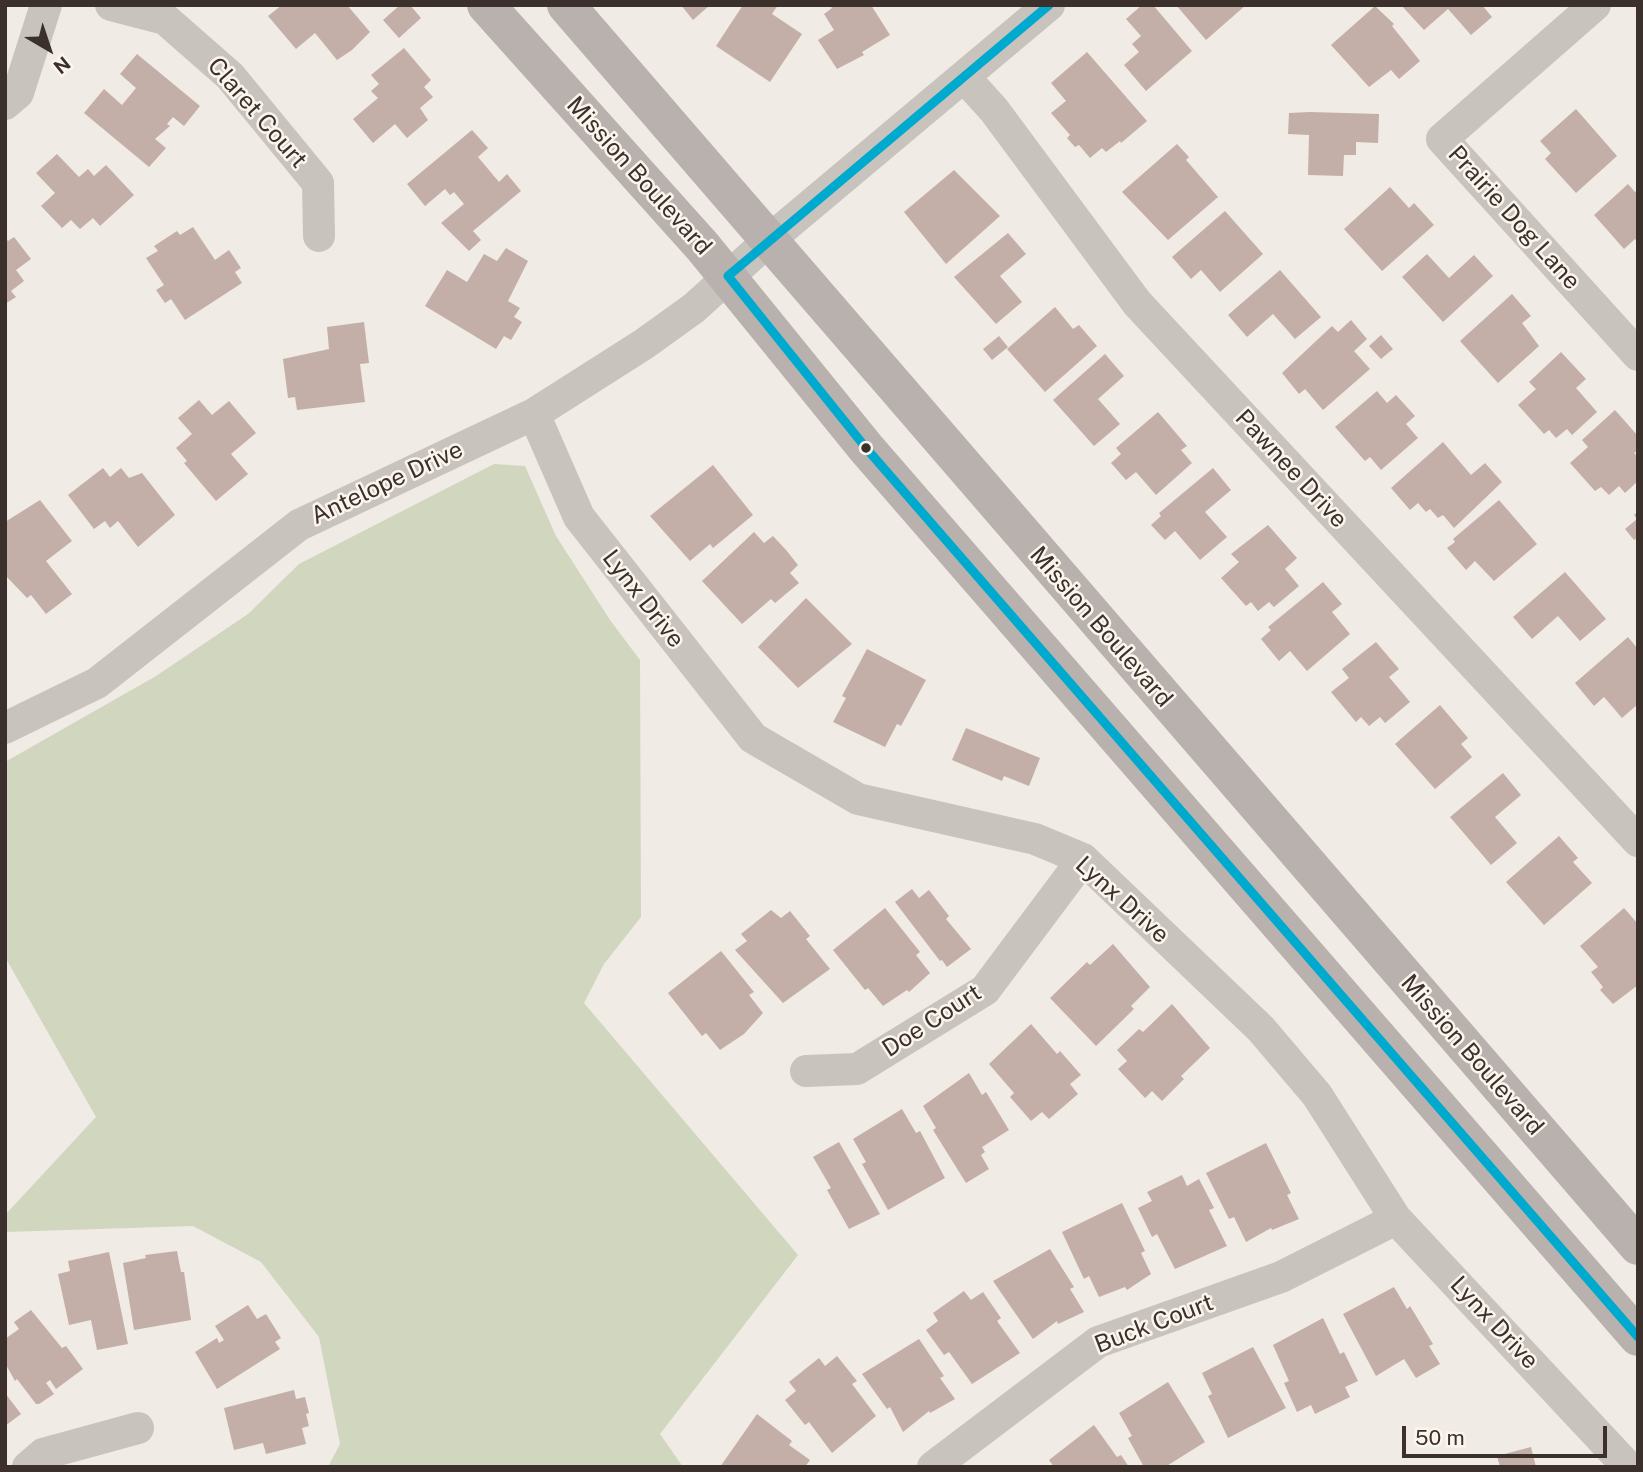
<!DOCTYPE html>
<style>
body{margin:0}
#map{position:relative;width:1643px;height:1472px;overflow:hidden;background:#f0ebe5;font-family:"Public Sans",sans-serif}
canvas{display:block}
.frame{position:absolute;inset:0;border:7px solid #3b302b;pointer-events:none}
.north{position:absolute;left:14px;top:14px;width:70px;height:70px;-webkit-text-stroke:5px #fbf5ee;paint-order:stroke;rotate:141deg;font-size:19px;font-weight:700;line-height:28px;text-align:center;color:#3b302b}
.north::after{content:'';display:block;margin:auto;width:24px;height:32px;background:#3b302b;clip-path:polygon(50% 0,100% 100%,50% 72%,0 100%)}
.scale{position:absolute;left:1402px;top:1426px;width:205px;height:32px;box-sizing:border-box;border:4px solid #3b302b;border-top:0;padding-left:9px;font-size:21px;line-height:24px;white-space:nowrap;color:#3b302b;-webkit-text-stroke:5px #fbf5ee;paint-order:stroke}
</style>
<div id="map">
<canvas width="1643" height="1472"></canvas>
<div class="frame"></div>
<div class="north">N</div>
<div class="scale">50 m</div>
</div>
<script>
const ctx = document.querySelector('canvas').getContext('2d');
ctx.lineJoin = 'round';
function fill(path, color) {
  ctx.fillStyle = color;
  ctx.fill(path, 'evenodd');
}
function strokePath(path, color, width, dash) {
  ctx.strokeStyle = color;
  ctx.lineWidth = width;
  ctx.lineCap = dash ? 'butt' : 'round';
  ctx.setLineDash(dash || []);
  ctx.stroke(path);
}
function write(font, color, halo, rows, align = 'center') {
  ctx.font = font + ' "Public Sans",sans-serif';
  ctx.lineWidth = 5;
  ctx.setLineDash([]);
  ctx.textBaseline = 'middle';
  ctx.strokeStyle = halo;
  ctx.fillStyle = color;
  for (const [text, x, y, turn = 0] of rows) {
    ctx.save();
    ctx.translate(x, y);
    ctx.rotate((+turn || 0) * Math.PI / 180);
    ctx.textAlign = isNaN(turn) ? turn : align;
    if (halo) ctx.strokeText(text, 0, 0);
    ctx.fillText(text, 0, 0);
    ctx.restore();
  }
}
const green = new Path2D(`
 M 494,464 L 525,466 L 556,536 L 610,620 L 640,660 L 641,917 L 604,964 L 584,1003 L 798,1255 L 660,1434 L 683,1467 L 328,1467 L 340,1444 L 319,1337 L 261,1262 L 193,1226 L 5,1232 L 5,1215 L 96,1117 L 5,957 L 5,762 L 156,676 L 248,614 L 299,564 Z`);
const building = new Path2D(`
 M 282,5 L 347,5 L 370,32 L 352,50 L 337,60 L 315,33 L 296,49 L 268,16 Z
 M 400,5 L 410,5 L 421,18 L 399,38 L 383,20 Z
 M 681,5 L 710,5 L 693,20 Z
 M 743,5 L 778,5 L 772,14 L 802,34 L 770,82 L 716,46 Z
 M 830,5 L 871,5 L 890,35 L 862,52 L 864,55 L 837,69 L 818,40 L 834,30 L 824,14 L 832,8 Z
 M 1142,5 L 1153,5 L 1192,51 L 1146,91 L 1124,65 L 1139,52 L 1132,44 L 1141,36 L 1126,19 Z
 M 1176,5 L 1246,5 L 1206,40 Z
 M 1401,5 L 1482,5 L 1492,17 L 1471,35 L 1448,9 L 1424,30 Z
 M 1375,6 L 1394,24 L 1392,26 L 1420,61 L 1399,79 L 1391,70 L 1369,87 L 1331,45 Z
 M 404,48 L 431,80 L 424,87 L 433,97 L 420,108 L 428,120 L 407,138 L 395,124 L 373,143 L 353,119 L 378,98 L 371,91 L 379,84 L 371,75 Z
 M 1087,52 L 1147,121 L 1121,143 L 1120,141 L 1106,152 L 1102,148 L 1090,158 L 1079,145 L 1075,147 L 1067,138 L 1070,135 L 1051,113 L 1066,101 L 1051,83 Z
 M 137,54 L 200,106 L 184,126 L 173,117 L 167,124 L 170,126 L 155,139 L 166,148 L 149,167 L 84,113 L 104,89 L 122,105 L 136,88 L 120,74 Z
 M 1576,109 L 1617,156 L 1576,193 L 1545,159 L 1551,153 L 1540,141 Z
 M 1310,112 L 1379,114 L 1378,143 L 1356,142 L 1356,155 L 1344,155 L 1343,176 L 1308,175 L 1309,135 L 1288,134 L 1289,113 Z
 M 472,130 L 488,148 L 478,157 L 499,182 L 507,174 L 521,191 L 473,231 L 481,240 L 469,251 L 441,223 L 464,204 L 454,192 L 450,195 L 445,189 L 425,206 L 407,184 Z
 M 1177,144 L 1189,157 L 1186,160 L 1218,197 L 1168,240 L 1122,192 Z
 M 57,154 L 79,177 L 88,169 L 94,176 L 106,165 L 134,195 L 100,226 L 93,218 L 80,229 L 71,220 L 62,228 L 41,206 L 55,193 L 36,173 Z
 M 954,170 L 1000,216 L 946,264 L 904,212 Z
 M 1628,184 L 1635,192 L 1638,190 L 1638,242 L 1635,239 L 1624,249 L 1594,215 Z
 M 1390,187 L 1409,208 L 1414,203 L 1434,225 L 1382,271 L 1344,229 Z
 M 1225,211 L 1263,254 L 1220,292 L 1201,270 L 1191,279 L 1172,257 Z
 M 193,227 L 215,260 L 229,250 L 241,268 L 235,272 L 242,283 L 185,320 L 171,299 L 165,303 L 156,290 L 164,285 L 146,258 L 158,251 L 154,246 L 177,231 L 180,235 Z
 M 1008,233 L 1026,254 L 1000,276 L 1022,302 L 996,324 L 954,277 Z
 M 5,237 L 8,241 L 14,237 L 31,259 L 16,270 L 24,281 L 11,291 L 16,297 L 5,304 Z
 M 506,248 L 528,261 L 508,301 L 520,308 L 514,317 L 522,322 L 511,340 L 504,336 L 496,349 L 425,306 L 447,270 L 467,282 L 484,254 L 497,261 Z
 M 1427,254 L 1449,278 L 1474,255 L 1493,276 L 1443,322 L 1402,277 Z
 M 1280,270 L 1321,317 L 1295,339 L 1273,314 L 1247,337 L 1228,315 Z
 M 1512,294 L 1531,316 L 1522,323 L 1539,346 L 1498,383 L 1460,341 Z
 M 1055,307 L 1073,329 L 1079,325 L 1097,346 L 1045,392 L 1007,349 Z
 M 1351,320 L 1367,339 L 1354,351 L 1370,369 L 1323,410 L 1305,389 L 1299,394 L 1282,373 L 1332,326 L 1338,332 Z
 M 364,322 L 369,363 L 360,364 L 365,402 L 297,410 L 295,397 L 288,398 L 283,359 L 329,349 L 327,327 Z
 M 1381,335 L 1393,349 L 1381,359 L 1369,346 Z
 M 999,336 L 1008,347 L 992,360 L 983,349 Z
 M 1561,352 L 1586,379 L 1576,388 L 1597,412 L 1572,435 L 1567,429 L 1556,438 L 1549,430 L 1544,434 L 1518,405 L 1536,389 L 1529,382 Z
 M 1105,354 L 1124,376 L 1098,399 L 1120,424 L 1094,446 L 1053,400 Z
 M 1377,391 L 1387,403 L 1396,395 L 1415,416 L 1406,424 L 1418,438 L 1381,470 L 1370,457 L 1365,461 L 1335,427 Z
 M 199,400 L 212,415 L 229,401 L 256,433 L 231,454 L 248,474 L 216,501 L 184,463 L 187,461 L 176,448 L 192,434 L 178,418 Z
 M 1615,410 L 1638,436 L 1638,450 L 1634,453 L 1638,457 L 1638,481 L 1625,493 L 1619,486 L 1609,495 L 1601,487 L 1595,491 L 1570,463 L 1588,447 L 1582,440 Z
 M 1158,412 L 1187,446 L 1181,450 L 1192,463 L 1156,495 L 1136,472 L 1126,480 L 1111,463 L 1121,454 L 1116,448 Z
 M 1443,442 L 1471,475 L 1485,463 L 1502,482 L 1454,528 L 1443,515 L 1438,518 L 1430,509 L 1426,512 L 1418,503 L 1410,510 L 1391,488 Z
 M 713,465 L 753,515 L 713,548 L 710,544 L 690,561 L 650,516 Z
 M 103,468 L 110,477 L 121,468 L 129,478 L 142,473 L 175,515 L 138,547 L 118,521 L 110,528 L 105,521 L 94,529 L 68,495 Z
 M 1213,468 L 1231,490 L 1205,512 L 1227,537 L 1200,560 L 1175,531 L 1165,540 L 1151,525 L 1161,516 L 1159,513 Z
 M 40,500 L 72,541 L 46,561 L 72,594 L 46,614 L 31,595 L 27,598 L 5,575 L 5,522 Z
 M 1499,500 L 1537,544 L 1494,581 L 1475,561 L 1466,570 L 1447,548 L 1455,542 L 1453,539 Z
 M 1638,511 L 1638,537 L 1634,540 L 1625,529 L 1637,519 L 1634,515 Z
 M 1268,525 L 1297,558 L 1285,569 L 1299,586 L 1274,607 L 1269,602 L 1258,611 L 1251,602 L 1246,606 L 1221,578 L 1239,562 L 1231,554 Z
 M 754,532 L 764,543 L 773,536 L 786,550 L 798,565 L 790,573 L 799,583 L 775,603 L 771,599 L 742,624 L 702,581 Z
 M 1565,572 L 1606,619 L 1580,641 L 1558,616 L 1532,639 L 1513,617 Z
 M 1323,582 L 1342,604 L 1332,612 L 1350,634 L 1307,671 L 1290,651 L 1279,661 L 1261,639 L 1271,630 L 1268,627 Z
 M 806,598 L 852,644 L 798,688 L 758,647 Z
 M 1628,637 L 1638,649 L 1638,704 L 1622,718 L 1604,697 L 1594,706 L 1575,683 Z
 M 1376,642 L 1399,669 L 1389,677 L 1410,702 L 1385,723 L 1380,717 L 1369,726 L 1361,717 L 1356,722 L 1331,692 L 1349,678 L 1342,669 Z
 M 867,649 L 926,680 L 901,726 L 897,724 L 885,747 L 833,722 L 846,698 L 842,696 Z
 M 1440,705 L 1468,738 L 1461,744 L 1472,757 L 1435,789 L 1395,744 Z
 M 966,728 L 1040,758 L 1029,786 L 1004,776 L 1002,781 L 952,760 Z
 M 1503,773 L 1521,795 L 1495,817 L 1517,843 L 1491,865 L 1450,817 Z
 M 1559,836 L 1578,858 L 1573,862 L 1592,883 L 1544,925 L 1506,882 Z
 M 912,889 L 919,898 L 929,890 L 949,916 L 946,919 L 971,949 L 947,967 L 942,960 L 940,961 L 895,902 Z
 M 885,908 L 920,952 L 916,955 L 930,973 L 909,992 L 907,990 L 883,1006 L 868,988 L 865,990 L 833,950 Z
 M 1624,908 L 1638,924 L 1638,985 L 1613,1004 L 1600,990 L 1603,987 L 1591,972 L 1598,967 L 1580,946 Z
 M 771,910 L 781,918 L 790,911 L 810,936 L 806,939 L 830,969 L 783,1003 L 735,950 L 747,941 L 741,934 Z
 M 1113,944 L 1150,987 L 1131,1006 L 1134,1009 L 1096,1046 L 1050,998 L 1087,962 L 1090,965 Z
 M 721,951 L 754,992 L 749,995 L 763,1013 L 744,1034 L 720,1050 L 706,1033 L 702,1036 L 668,993 Z
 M 1172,1004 L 1210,1048 L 1181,1076 L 1184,1079 L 1162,1101 L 1152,1091 L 1145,1098 L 1118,1069 L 1127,1061 L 1117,1050 L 1139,1029 L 1143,1032 Z
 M 1031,1024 L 1057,1054 L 1060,1051 L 1081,1075 L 1070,1084 L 1078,1094 L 1049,1119 L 1042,1112 L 1031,1121 L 1010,1097 L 1014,1093 L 989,1064 Z
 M 969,1073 L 982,1095 L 986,1092 L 1009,1130 L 982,1147 L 985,1152 L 981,1155 L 989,1169 L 966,1183 L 933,1130 L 936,1128 L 923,1106 Z
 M 902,1109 L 916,1133 L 920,1131 L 945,1178 L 888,1210 L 862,1164 L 866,1162 L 853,1139 Z
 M 839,1142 L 880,1214 L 849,1229 L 827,1190 L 831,1188 L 813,1157 Z
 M 1266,1143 L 1291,1193 L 1287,1195 L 1299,1219 L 1272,1230 L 1271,1228 L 1246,1242 L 1234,1217 L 1229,1219 L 1206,1173 Z
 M 1182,1175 L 1187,1186 L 1199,1179 L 1214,1208 L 1209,1210 L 1227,1246 L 1175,1269 L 1157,1234 L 1152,1237 L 1138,1208 L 1152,1201 L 1147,1192 Z
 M 1122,1203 L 1145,1251 L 1141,1253 L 1151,1274 L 1127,1290 L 1125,1287 L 1099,1297 L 1089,1276 L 1084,1279 L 1062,1232 Z
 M 1050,1249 L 1074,1287 L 1070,1289 L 1084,1312 L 1058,1324 L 1057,1321 L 1033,1339 L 993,1281 Z
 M 177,1251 L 181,1272 L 184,1272 L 191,1320 L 134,1330 L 123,1263 L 146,1258 L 145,1255 Z
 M 109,1252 L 128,1344 L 97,1350 L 91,1320 L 69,1325 L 58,1274 L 70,1271 L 68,1261 Z
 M 1394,1287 L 1407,1309 L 1410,1306 L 1433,1344 L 1429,1346 L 1440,1364 L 1416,1378 L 1404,1359 L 1376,1376 L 1343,1314 Z
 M 964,1291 L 971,1300 L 983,1292 L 1001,1318 L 997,1321 L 1020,1353 L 972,1384 L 949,1352 L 944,1355 L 926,1330 L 938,1321 L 933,1313 Z
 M 248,1305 L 257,1319 L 266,1314 L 281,1338 L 275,1342 L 280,1349 L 217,1389 L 195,1352 L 217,1338 L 219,1343 L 224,1340 L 215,1326 Z
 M 31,1310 L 62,1348 L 66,1346 L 83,1369 L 56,1389 L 50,1380 L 46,1383 L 54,1394 L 39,1404 L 36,1404 L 17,1379 L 15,1381 L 5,1363 L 5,1339 L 19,1329 L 14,1322 Z
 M 1323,1318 L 1340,1354 L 1344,1352 L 1358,1381 L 1345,1387 L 1350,1397 L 1315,1414 L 1311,1405 L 1297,1412 L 1284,1383 L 1289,1381 L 1273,1345 Z
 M 919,1339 L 944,1376 L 940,1378 L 955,1399 L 930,1413 L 929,1411 L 903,1432 L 890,1407 L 887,1409 L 862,1374 Z
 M 1253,1347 L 1286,1408 L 1228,1438 L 1208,1396 L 1212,1394 L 1202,1373 Z
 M 837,1356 L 857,1381 L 852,1384 L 876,1416 L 832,1453 L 809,1422 L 805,1425 L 785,1400 L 796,1391 L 789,1382 L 819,1358 L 825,1366 Z
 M 1168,1382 L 1205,1442 L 1165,1467 L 1144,1467 L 1128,1438 L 1132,1436 L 1119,1413 Z
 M 294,1390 L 296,1399 L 305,1397 L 309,1413 L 306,1414 L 309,1426 L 302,1428 L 306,1444 L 266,1454 L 263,1443 L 234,1450 L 224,1408 Z
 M 5,1393 L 21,1414 L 5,1426 Z
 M 757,1414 L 792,1441 L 789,1445 L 810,1460 L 805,1467 L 720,1467 Z
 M 1094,1425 L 1117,1457 L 1121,1455 L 1129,1467 L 1054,1467 L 1049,1460 Z
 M 1531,1447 L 1536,1467 L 1500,1467 L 1497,1456 Z`);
const minor = new Path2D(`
 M 111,5 L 165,19 L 230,76 L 318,183 L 319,236
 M 1595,5 L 1442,139 L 1638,355
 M 965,78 L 994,110 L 1137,303 L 1638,841
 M 5,104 L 18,93 L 46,5
 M 534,414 L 579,517 L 753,738 L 858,799 L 1035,839 L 1083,859 L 1261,1029 L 1317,1095 L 1396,1219 L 1628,1467
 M 5,728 L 97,683 L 299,525 L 534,414 L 644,344 L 694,308 L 769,240 L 1049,5
 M 806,1071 L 857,1069 L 985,990 L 1083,859
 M 28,1467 L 43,1454 L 138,1428
 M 933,1467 L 1098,1342 L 1281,1277 L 1396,1219`);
const major = new Path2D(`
 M 486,5 L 703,247 L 866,448 L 1638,1337
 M 566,5 L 1638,1246`);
const bus1 = new Path2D(`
 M 1049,5 L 728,276 L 866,448 L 1638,1337`);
const markers = [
 [866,448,6,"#3b302b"]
];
const streetNames = [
 ["Claret Court",257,113,49],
 ["Mission Boulevard",639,176,48],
 ["Prairie Dog Lane",1514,218,48],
 ["Pawnee Drive",1291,469,47],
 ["Antelope Drive",387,483,-25],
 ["Lynx Drive",643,599,52],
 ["Mission Boulevard",1101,627,49],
 ["Lynx Drive",1122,900,42],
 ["Doe Court",932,1021,-33],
 ["Mission Boulevard",1472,1055,49],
 ["Lynx Drive",1494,1323,47],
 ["Buck Court",1154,1324,-21]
];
fill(green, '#d1d6bf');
fill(building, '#c3afa7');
strokePath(minor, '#c9c3be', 32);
strokePath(major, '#b8b1ad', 38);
strokePath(bus1, '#00a9ce', 9);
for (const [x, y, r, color] of markers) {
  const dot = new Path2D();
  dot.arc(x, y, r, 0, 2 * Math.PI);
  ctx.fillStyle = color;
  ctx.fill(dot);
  strokePath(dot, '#fbf5ee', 2.5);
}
write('24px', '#3b302b', '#fbf5ee', streetNames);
</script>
